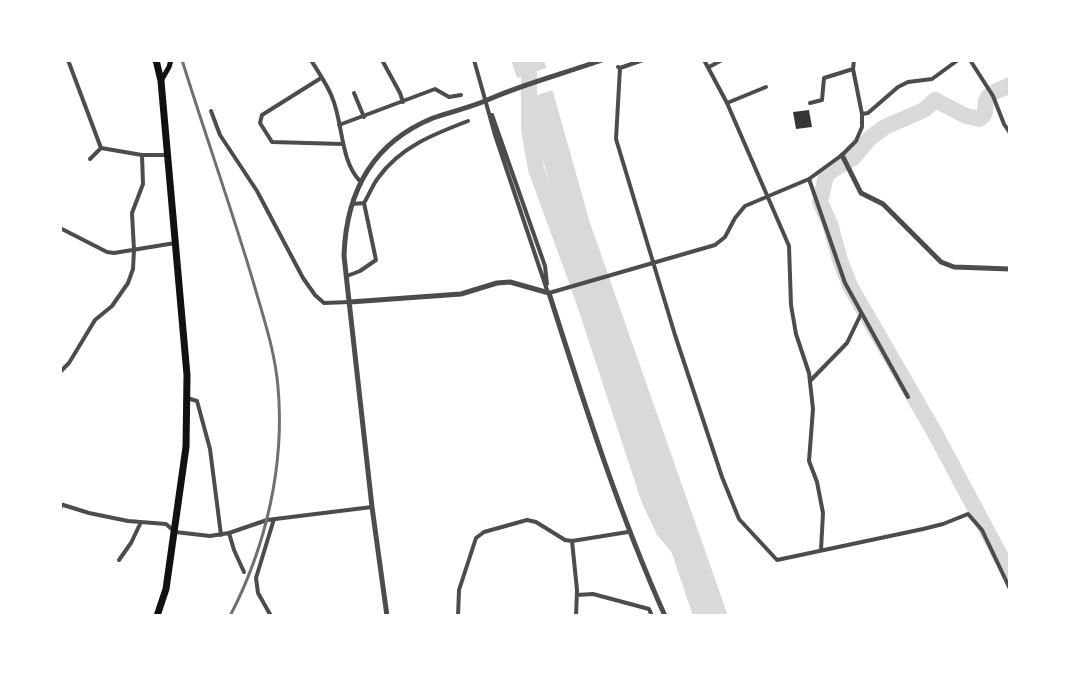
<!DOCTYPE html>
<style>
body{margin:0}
#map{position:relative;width:1070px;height:676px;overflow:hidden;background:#fff;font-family:"Space Grotesk",sans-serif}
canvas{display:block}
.frame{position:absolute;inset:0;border:62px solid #fff;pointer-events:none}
</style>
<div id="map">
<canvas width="1070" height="676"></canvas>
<div class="frame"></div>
</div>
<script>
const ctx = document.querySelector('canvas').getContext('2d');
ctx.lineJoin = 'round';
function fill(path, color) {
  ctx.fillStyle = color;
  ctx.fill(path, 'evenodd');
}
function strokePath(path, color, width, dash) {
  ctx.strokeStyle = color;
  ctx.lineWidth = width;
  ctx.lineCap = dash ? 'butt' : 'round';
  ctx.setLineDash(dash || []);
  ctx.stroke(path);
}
const water = new Path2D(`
 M 511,60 L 544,60 L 590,223 L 728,616 L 693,616 L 561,223 L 534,129 Z`);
const pier = new Path2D(`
 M 549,67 L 556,89 L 522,100 L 514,79 Z`);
const river = new Path2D(`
 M 529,60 L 529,129 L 536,169 L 582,295 L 649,499 L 664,531 L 678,547
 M 1010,85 C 1004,89 992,91 988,97 C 982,105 990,113 979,119 L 966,116 L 935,100 L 924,110 L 885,127 L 870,138 L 853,158 L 834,169 L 826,176 L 820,202 L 830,224 L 840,260 L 850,286 L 936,435 L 1010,574`);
const building = new Path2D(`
 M 809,110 L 812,127 L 796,129 L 793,112 Z`);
const minor = new Path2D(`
 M 68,60 L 101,148
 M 311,60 C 318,72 327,84 332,97 C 343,122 340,161 360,181
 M 382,60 L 400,93 L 403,102
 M 474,60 L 495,135 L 548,293
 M 704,60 L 727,103 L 789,246 L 791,305 L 796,334 L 809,373 L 813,409 L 809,461 L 817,482 L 823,513 L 821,550
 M 970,60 L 993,96 L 1004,124 L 1010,133
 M 618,67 L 620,68 L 643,60
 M 709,67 L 722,60
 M 620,68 L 616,139 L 675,335 L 722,477 L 739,519 L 777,560 L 923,529 L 943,524 L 968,514 L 982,530 L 1010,589
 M 321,78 L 262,115 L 260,123 L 272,142 L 342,144
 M 354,93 L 364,117
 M 727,103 L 766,87
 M 810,103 L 822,100 L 824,78 L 853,69
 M 211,111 L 220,135 L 257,191 L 303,278 L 315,295 L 324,303 L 350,302
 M 862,114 L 868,113 L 898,87 L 908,82 L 932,79 L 958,60
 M 492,115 L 545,266 L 547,284
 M 339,125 L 435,89 L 449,97 L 461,95
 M 90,159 L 101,148 L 142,155 L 168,155
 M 809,179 L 845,283 L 908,397
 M 352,204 L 364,203 C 369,195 372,186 378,178 C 400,147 434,134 468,121
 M 60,228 L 107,252 L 114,253 L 175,243
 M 347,276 L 360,271 L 376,260 L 364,203
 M 549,293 L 715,245 L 725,237 L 735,218 L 745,206 L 809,179 L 842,155 L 856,141 L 862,127 L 862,114 L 853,69 L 854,60
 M 60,372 L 69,363 L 95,320 L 112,306 L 128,283 L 133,269 L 134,250 L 132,213 L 143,184 L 142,155
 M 810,381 L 847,343 L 861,314
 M 187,398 L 197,401 L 210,449 L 221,535
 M 60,504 L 89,513 L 128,521 L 166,524 L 175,532 L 210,536 L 229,533 L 267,520 L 372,507
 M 60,511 L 61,504
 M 229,533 L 234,550 L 244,572
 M 572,541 L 577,590 L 576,616
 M 119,560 L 131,543 L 141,522
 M 577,595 L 593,594 L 649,609 L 652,616
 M 271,616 L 258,593 L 256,578 L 274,519
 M 458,616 L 459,590 L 476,538 L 484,532 L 527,520 L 536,522 L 565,540 L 572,541 L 628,532`);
const tertiary = new Path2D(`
 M 842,155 L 861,193 L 883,204 L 941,262 L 954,267 L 1010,269
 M 350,302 L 461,294 L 497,283 L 510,282 L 549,293 C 584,403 618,511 665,616
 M 387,616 L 372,507 L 344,256 C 346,193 372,143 433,118 C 450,112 468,108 485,101 C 522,84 563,74 602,60`);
const secondary = new Path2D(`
 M 161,81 L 169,67 L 171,60`);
const trunk = new Path2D(`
 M 156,60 L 161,81 L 187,375 L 186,447 L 166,589 L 157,616`);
const rail = new Path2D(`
 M 182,60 C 205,134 231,207 253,281 C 263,316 275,351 278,387 C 285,465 266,547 230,616`);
fill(water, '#d9d9d9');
fill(pier, '#fff');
strokePath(river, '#d9d9d9', 16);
fill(building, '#353535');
strokePath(minor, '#4c4c4c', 4);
strokePath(tertiary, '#4c4c4c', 5);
strokePath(secondary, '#111', 5);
strokePath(trunk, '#111', 7);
strokePath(rail, '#707070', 3);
</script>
